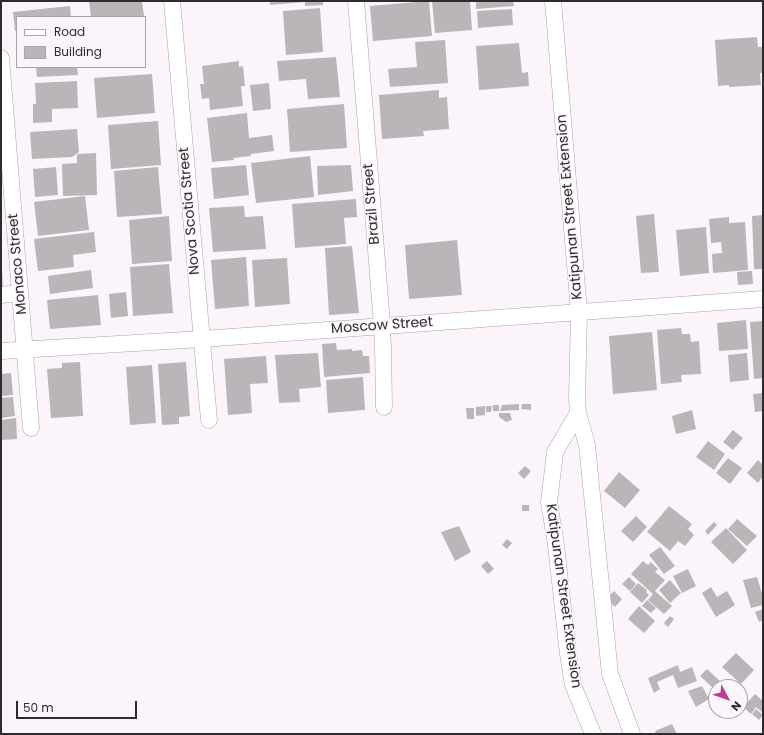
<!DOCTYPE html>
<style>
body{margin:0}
#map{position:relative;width:764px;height:735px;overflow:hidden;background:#fbf5fb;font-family:Poppins,sans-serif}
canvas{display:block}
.frame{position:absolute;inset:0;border:2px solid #2d2b2d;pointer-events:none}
.legend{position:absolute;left:16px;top:16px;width:130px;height:52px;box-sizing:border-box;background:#fbf5fb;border:1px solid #a9a4a9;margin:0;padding:5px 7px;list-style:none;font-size:12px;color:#2d2b2d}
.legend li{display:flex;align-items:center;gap:8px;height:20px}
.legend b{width:20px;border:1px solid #a9a4a9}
.north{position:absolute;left:708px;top:679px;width:40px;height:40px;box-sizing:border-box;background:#fbf5fb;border:1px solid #a9a4a9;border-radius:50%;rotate:131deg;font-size:11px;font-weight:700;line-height:16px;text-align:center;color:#2d2b2d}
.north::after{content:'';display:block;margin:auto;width:14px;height:18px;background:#b93c8d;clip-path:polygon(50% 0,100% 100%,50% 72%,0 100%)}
.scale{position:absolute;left:16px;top:701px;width:121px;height:18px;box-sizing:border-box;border:2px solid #2d2b2d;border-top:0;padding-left:5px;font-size:12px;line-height:14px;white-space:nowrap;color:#2d2b2d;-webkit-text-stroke:3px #fbf5fb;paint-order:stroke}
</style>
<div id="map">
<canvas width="764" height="735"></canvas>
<div class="frame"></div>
<ul class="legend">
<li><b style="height:5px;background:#fff"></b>Road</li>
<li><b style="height:11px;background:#bbb5ba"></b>Building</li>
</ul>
<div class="north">N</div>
<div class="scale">50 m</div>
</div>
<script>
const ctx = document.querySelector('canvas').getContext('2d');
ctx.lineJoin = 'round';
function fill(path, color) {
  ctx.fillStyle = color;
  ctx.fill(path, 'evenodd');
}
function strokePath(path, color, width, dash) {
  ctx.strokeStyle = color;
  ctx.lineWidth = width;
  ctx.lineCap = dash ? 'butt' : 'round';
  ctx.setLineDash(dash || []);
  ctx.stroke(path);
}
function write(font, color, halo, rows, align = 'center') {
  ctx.font = font + ' Poppins,sans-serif';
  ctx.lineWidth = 3;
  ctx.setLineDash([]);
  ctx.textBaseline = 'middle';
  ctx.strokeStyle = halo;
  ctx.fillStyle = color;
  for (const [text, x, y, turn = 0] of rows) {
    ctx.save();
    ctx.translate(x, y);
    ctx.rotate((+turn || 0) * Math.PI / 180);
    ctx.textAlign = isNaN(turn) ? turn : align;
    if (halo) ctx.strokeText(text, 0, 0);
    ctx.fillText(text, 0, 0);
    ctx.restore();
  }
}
const building = new Path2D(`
 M 89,1 L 142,1 L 144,16 L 136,17 L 91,17 Z
 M 270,1 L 323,1 L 323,5 L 305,6 L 305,2 L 270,5 Z
 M 429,1 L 432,36 L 373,41 L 370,6 Z
 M 432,1 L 470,1 L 472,30 L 435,33 Z
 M 476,1 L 513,1 L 514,6 L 476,9 Z
 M 70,6 L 71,17 L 17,17 L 17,31 L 15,31 L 13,12 Z
 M 320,8 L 323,52 L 286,55 L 283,11 Z
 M 512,9 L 513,25 L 478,28 L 477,11 Z
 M 757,37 L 758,47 L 762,47 L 763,73 L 760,73 L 761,85 L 729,87 L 729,85 L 718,86 L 715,40 Z
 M 445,40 L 448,83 L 390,87 L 388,69 L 417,67 L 415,42 Z
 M 519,43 L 522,73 L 528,72 L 529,86 L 479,90 L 476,46 Z
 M 336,57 L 340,97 L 308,99 L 306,79 L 279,81 L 277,61 Z
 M 239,61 L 239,67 L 243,66 L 245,86 L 241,86 L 243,106 L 210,110 L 209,98 L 202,99 L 200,84 L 204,84 L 202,66 Z
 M 36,67 L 77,67 L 78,75 L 37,77 Z
 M 152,74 L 155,113 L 97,118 L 94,78 Z
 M 77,81 L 78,108 L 52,109 L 52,122 L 33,123 L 33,104 L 36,104 L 35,83 Z
 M 269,83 L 271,109 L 253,111 L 250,85 Z
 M 439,90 L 439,98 L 447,97 L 449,129 L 423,131 L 424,136 L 382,139 L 379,95 Z
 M 344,104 L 347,148 L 290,152 L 287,109 Z
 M 247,113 L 249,138 L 272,135 L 274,151 L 251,154 L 251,156 L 233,158 L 234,160 L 212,162 L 207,118 Z
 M 158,121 L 161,165 L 111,169 L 108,125 Z
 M 77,129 L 79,152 L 72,157 L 32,159 L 30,132 Z
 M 96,153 L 97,195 L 63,196 L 62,164 L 77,163 L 77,154 Z
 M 310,156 L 314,197 L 256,203 L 251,163 Z
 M 246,165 L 249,195 L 214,199 L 211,168 Z
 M 351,165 L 353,191 L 318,195 L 317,166 Z
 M 56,167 L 58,195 L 35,197 L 33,169 Z
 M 158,167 L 162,214 L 117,217 L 114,171 Z
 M 85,196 L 89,230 L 38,236 L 34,202 Z
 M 356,199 L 357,217 L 344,218 L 346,244 L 295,248 L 292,204 Z
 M 244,206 L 245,217 L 263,216 L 266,249 L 213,252 L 209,208 Z
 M 654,214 L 659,272 L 641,273 L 636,216 Z
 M 763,215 L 763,269 L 754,269 L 752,216 Z
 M 169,216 L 172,261 L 132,264 L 129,220 Z
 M 729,217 L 729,223 L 745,222 L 748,270 L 713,273 L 712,254 L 722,253 L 721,242 L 711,243 L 709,219 Z
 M 706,227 L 709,273 L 680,276 L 676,230 Z
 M 94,232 L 96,252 L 73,255 L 74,267 L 38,271 L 34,239 Z
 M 457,240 L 462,295 L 409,299 L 405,245 Z
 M 352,246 L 359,313 L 329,315 L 325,248 Z
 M 246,257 L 249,306 L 215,309 L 211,260 Z
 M 287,258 L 290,304 L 255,307 L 252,260 Z
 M 169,264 L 173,313 L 133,316 L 130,267 Z
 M 1,269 L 2,269 L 3,287 L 1,287 Z
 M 91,270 L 93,288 L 50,294 L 48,276 Z
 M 752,271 L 753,284 L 738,285 L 737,272 Z
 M 126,292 L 128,316 L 111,318 L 109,294 Z
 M 98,295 L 101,325 L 50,329 L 47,300 Z
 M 746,320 L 748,349 L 719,351 L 717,323 Z
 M 763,321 L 763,378 L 754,379 L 750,322 Z
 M 681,328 L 682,334 L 690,334 L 691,342 L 699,341 L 701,374 L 681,375 L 682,382 L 661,384 L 657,330 Z
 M 652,332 L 657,390 L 613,394 L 609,336 Z
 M 336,343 L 337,350 L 352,349 L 352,351 L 362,350 L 363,356 L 369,356 L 370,373 L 324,377 L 322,344 Z
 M 318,353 L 321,387 L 299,389 L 300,402 L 279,403 L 275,355 Z
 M 747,353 L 749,380 L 730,382 L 728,355 Z
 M 266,356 L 268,383 L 250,384 L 252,413 L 228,415 L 224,359 Z
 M 80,362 L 83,416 L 51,418 L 47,369 L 62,368 L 62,363 Z
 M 186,362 L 190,416 L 179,417 L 179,424 L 162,425 L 158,364 Z
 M 152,365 L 156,423 L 130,425 L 126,367 Z
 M 11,373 L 13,395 L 1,396 L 1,374 Z
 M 363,377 L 365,410 L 328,413 L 326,380 Z
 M 763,393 L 763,411 L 755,412 L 753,394 Z
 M 13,397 L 15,416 L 1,418 L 1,398 Z
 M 519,404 L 519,410 L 500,411 L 502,405 Z
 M 522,404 L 531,404 L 531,410 L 521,409 Z
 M 493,405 L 499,405 L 499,411 L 493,411 Z
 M 485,406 L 485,415 L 476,416 L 476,407 Z
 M 486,406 L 492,406 L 491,412 L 486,412 Z
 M 466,408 L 474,408 L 474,419 L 467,419 Z
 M 692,410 L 696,429 L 676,434 L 672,416 Z
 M 499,413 L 510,413 L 512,420 L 506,422 L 499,417 Z
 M 16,418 L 17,439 L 1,440 L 1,420 Z
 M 733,430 L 743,438 L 733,450 L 723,442 Z
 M 708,441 L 725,454 L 714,470 L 696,457 Z
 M 728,458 L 742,468 L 730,484 L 716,473 Z
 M 758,460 L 763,465 L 763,476 L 758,483 L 747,473 Z
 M 525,466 L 531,471 L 524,479 L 518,473 Z
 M 619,472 L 640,490 L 625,508 L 604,491 Z
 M 522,505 L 529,505 L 529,511 L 522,511 Z
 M 669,506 L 692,524 L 688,529 L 694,535 L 685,546 L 678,541 L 670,551 L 647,532 Z
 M 636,516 L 647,527 L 633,542 L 621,531 Z
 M 737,519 L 757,536 L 747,546 L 728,529 Z
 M 714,522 L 717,525 L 708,535 L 705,531 Z
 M 459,526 L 471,552 L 455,561 L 441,532 Z
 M 726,528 L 747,550 L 733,564 L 711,542 Z
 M 507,539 L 512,543 L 507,549 L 502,545 Z
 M 660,547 L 675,566 L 664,574 L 649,555 Z
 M 487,561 L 494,569 L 488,574 L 481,566 Z
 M 643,561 L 648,565 L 651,562 L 658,569 L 655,572 L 665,580 L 655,591 L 672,606 L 664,614 L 648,600 L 653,594 L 631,574 Z
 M 688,569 L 696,586 L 682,593 L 673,576 Z
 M 629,577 L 636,584 L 630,591 L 622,584 Z
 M 757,577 L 763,597 L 763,605 L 751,608 L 743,580 Z
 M 670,580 L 681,593 L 670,603 L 659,590 Z
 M 638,583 L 647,590 L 646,592 L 649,595 L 642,603 L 630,592 Z
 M 711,587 L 717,597 L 727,591 L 735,605 L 716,617 L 702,593 Z
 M 614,591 L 622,599 L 615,607 L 607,599 Z
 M 647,600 L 656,608 L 651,613 L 642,606 Z
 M 639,606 L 655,621 L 644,633 L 628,619 Z
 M 763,609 L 763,620 L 759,622 L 755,612 Z
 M 670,616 L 674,619 L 668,627 L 664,623 Z
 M 736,653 L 754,670 L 741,684 L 722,667 Z
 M 678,665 L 680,672 L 692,667 L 697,681 L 678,688 L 673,675 L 657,682 L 660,689 L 654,693 L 648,678 Z
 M 707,669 L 720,681 L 713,688 L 700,676 Z
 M 702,686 L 709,699 L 696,707 L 688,691 Z
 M 755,694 L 763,701 L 763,713 L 756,707 L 751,714 L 743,707 Z
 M 756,709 L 763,715 L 759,720 L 752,714 Z
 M 672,724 L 677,734 L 656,734 L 655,731 Z`);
const minor = new Path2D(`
 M 172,1 L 209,420
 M 356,1 L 381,312 L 383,346 L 384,407
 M 553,1 L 579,312 L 577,399 L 578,413 L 587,445 L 610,674 L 632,734
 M 1,58 L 31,428
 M 1,295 L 20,293
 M 1,351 L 202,339 L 763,299
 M 578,413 L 555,452 L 549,502 L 556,545 L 568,654 L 573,685 L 593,734`);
const streetNames = [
 ["Brazil Street",372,204,-95],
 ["Katipunan Street Extension",570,207,-95],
 ["Nova Scotia Street",190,211,-95],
 ["Monaco Street",18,264,-95],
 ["Moscow Street",382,326,-4],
 ["Katipunan Street Extension",563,596,82]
];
fill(building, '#bbb5ba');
strokePath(minor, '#a8a3a8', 17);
strokePath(minor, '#fff', 16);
write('14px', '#2d2b2d', '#fbf5fb', streetNames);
</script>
